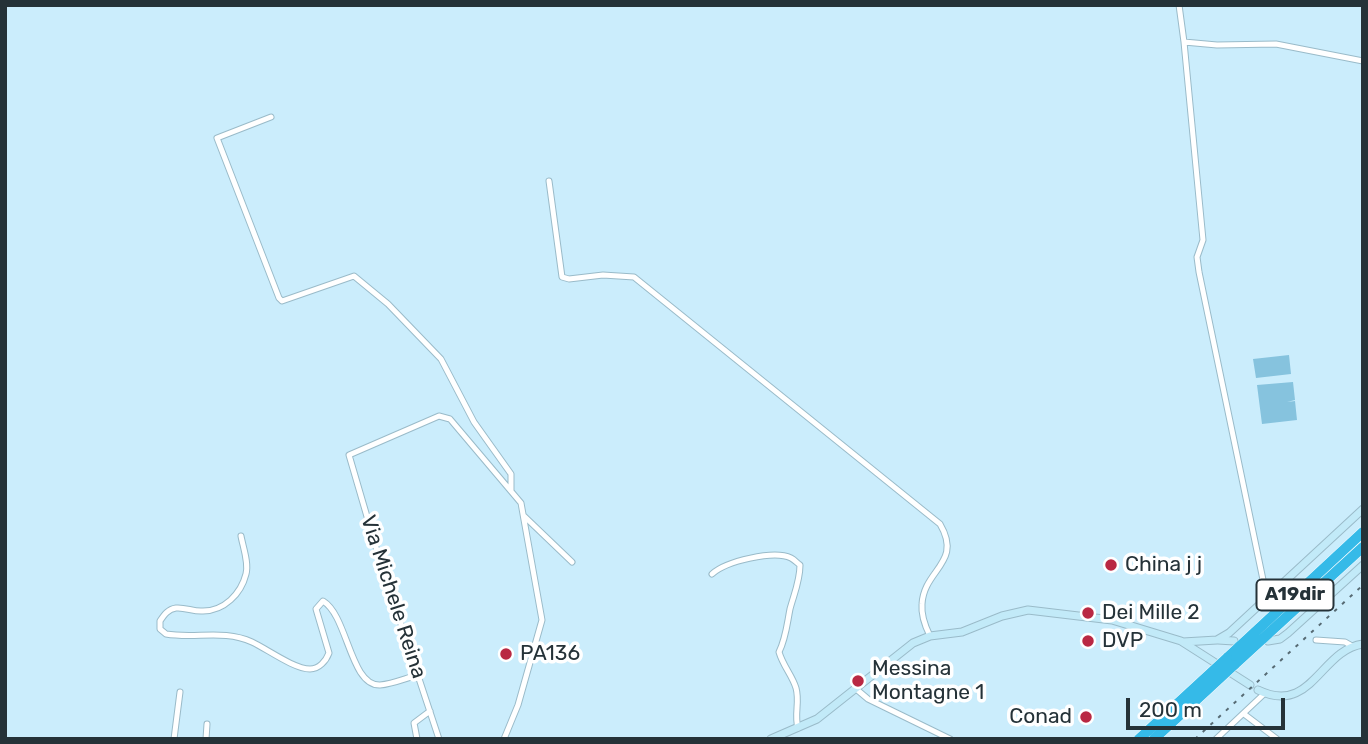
<!DOCTYPE html>
<style>
body{margin:0}
#map{position:relative;width:1368px;height:744px;overflow:hidden;background:#cbedfc;font-family:Rubik,sans-serif}
canvas{display:block}
.frame{position:absolute;inset:0;border:7px solid #253238;pointer-events:none}
.scale{position:absolute;left:1126px;top:698px;width:159px;height:32px;box-sizing:border-box;border:4px solid #253238;border-top:0;padding-left:9px;font-size:21px;line-height:24px;white-space:nowrap;color:#253238;-webkit-text-stroke:5px #fff;paint-order:stroke}
</style>
<div id="map">
<canvas width="1368" height="744"></canvas>
<div class="frame"></div>
<div class="scale">200 m</div>
</div>
<script>
const ctx = document.querySelector('canvas').getContext('2d');
ctx.lineJoin = 'round';
function fill(path, color) {
  ctx.fillStyle = color;
  ctx.fill(path, 'evenodd');
}
function strokePath(path, color, width, dash) {
  ctx.strokeStyle = color;
  ctx.lineWidth = width;
  ctx.lineCap = dash ? 'butt' : 'round';
  ctx.setLineDash(dash || []);
  ctx.stroke(path);
}
function write(font, color, halo, rows, align = 'center') {
  ctx.font = font + ' Rubik,sans-serif';
  ctx.lineWidth = 7;
  ctx.setLineDash([]);
  ctx.textBaseline = 'middle';
  ctx.strokeStyle = halo;
  ctx.fillStyle = color;
  for (const [text, x, y, turn = 0] of rows) {
    ctx.save();
    ctx.translate(x, y);
    ctx.rotate((+turn || 0) * Math.PI / 180);
    ctx.textAlign = isNaN(turn) ? turn : align;
    if (halo) ctx.strokeText(text, 0, 0);
    ctx.fillText(text, 0, 0);
    ctx.restore();
  }
}
const green = new Path2D(`
 M 1289,355 L 1291,374 L 1256,378 L 1253,359 Z
 M 1293,382 L 1295,400 L 1287,402 L 1295,401 L 1297,420 L 1262,424 L 1257,385 Z`);
const street = new Path2D(`
 M 1179,5 L 1184,42 L 1217,45 L 1276,44 L 1363,61
 M 1184,42 L 1203,240 L 1197,257 L 1199,272 L 1267,599
 M 271,117 L 217,138 L 279,298 L 282,301 L 354,276 L 388,304 L 441,359 L 474,422 L 511,474 L 511,490
 M 549,181 L 562,277 L 569,279 L 603,275 L 634,277 L 940,524 C 963,563 924,569 922,604 C 921,616 925,626 930,636
 M 524,516 L 572,562
 M 241,536 C 243,547 249,563 246,574 C 241,594 224,611 203,611 C 194,612 185,607 176,608 C 168,609 164,615 160,621 L 160,629 L 166,634 C 195,639 224,629 252,642 C 267,649 294,669 310,669 C 319,669 326,661 329,653 L 316,609 L 323,601 C 348,616 350,686 380,685 C 393,684 406,678 418,675
 M 712,574 C 726,561 774,550 791,558 C 795,560 797,563 800,565 C 800,581 794,594 790,609 C 787,624 786,638 779,652 C 783,666 792,675 796,688 C 800,702 794,714 798,728
 M 1316,640 L 1345,642 L 1352,646
 M 855,688 L 868,699 L 950,739
 M 1244,714 L 1277,739
 M 174,739 L 180,692
 M 206,739 L 207,724
 M 417,739 L 414,723 L 430,711
 M 439,739 L 380,561 L 349,455 L 439,416 L 450,419 L 521,503 L 542,620 L 518,705 L 504,739
 M 1216,739 L 1265,693`);
const secondary = new Path2D(`
 M 1218,640 L 1234,641
 M 1268,641 L 1280,639 L 1288,633 L 1363,565
 M 1183,642 L 1217,640 L 1229,633 L 1363,509
 M 1258,690 C 1312,716 1320,650 1363,644
 M 771,739 L 817,719 L 913,643 L 930,636 L 962,632 L 1002,616 L 1028,610 L 1112,620 L 1181,641 L 1250,685`);
const highway = new Path2D(`
 M 1227,658 L 1363,532
 M 1234,665 L 1363,547`);
const rail = new Path2D(`
 M 1195,739 L 1363,585`);
const highwayBridge = new Path2D(`
 M 1139,739 L 1227,658
 M 1154,739 L 1234,665`);
const markers = [
 [1111,565,7,"#b92843"],
 [1088,613,7,"#b92843"],
 [1088,641,7,"#b92843"],
 [506,654,7,"#b92843"],
 [858,681,7,"#b92843"],
 [1086,717,7,"#b92843"]
];
const shields = [
 [1295,595,77]
];
const shieldNames = [
 ["A19dir",1295,595]
];
const poiNames = [
 ["China j j",1125,565],
 ["Dei Mille 2",1102,613],
 ["DVP",1102,641],
 ["PA136",520,654],
 ["Messina",872,669],
 ["Montagne 1",872,693],
 ["Conad",1072,717,"right"]
];
const streetNames = [
 ["Via Michele Reina",393,597,72]
];
fill(green, '#86c3de');
strokePath(street, '#9abbc9', 7);
strokePath(secondary, '#9abbc9', 9);
strokePath(highway, '#fff', 11);
strokePath(street, '#fff', 5);
strokePath(secondary, '#c2eaf8', 7);
strokePath(highway, '#35bae8', 10);
strokePath(rail, '#576b74', 2, [3.5, 7]);
strokePath(highwayBridge, '#fff', 11, []);
strokePath(highwayBridge, '#35bae8', 10);
for (const [x, y, r, color] of markers) {
  const dot = new Path2D();
  dot.arc(x, y, r, 0, 2 * Math.PI);
  ctx.fillStyle = color;
  ctx.fill(dot);
  strokePath(dot, '#fff', 2.5);
}
for (const [x, y, w] of shields) {
  const box = new Path2D();
  box.roundRect(x - w / 2, y - 15.5, w, 31, 5);
  ctx.fillStyle = '#fff';
  ctx.fill(box);
  strokePath(box, '#253238', 2);
}
write('bold 19px', '#253238', null, shieldNames);
write('21px', '#253238', '#fff', poiNames, 'left');
write('21px', '#253238', '#fff', streetNames);
</script>
